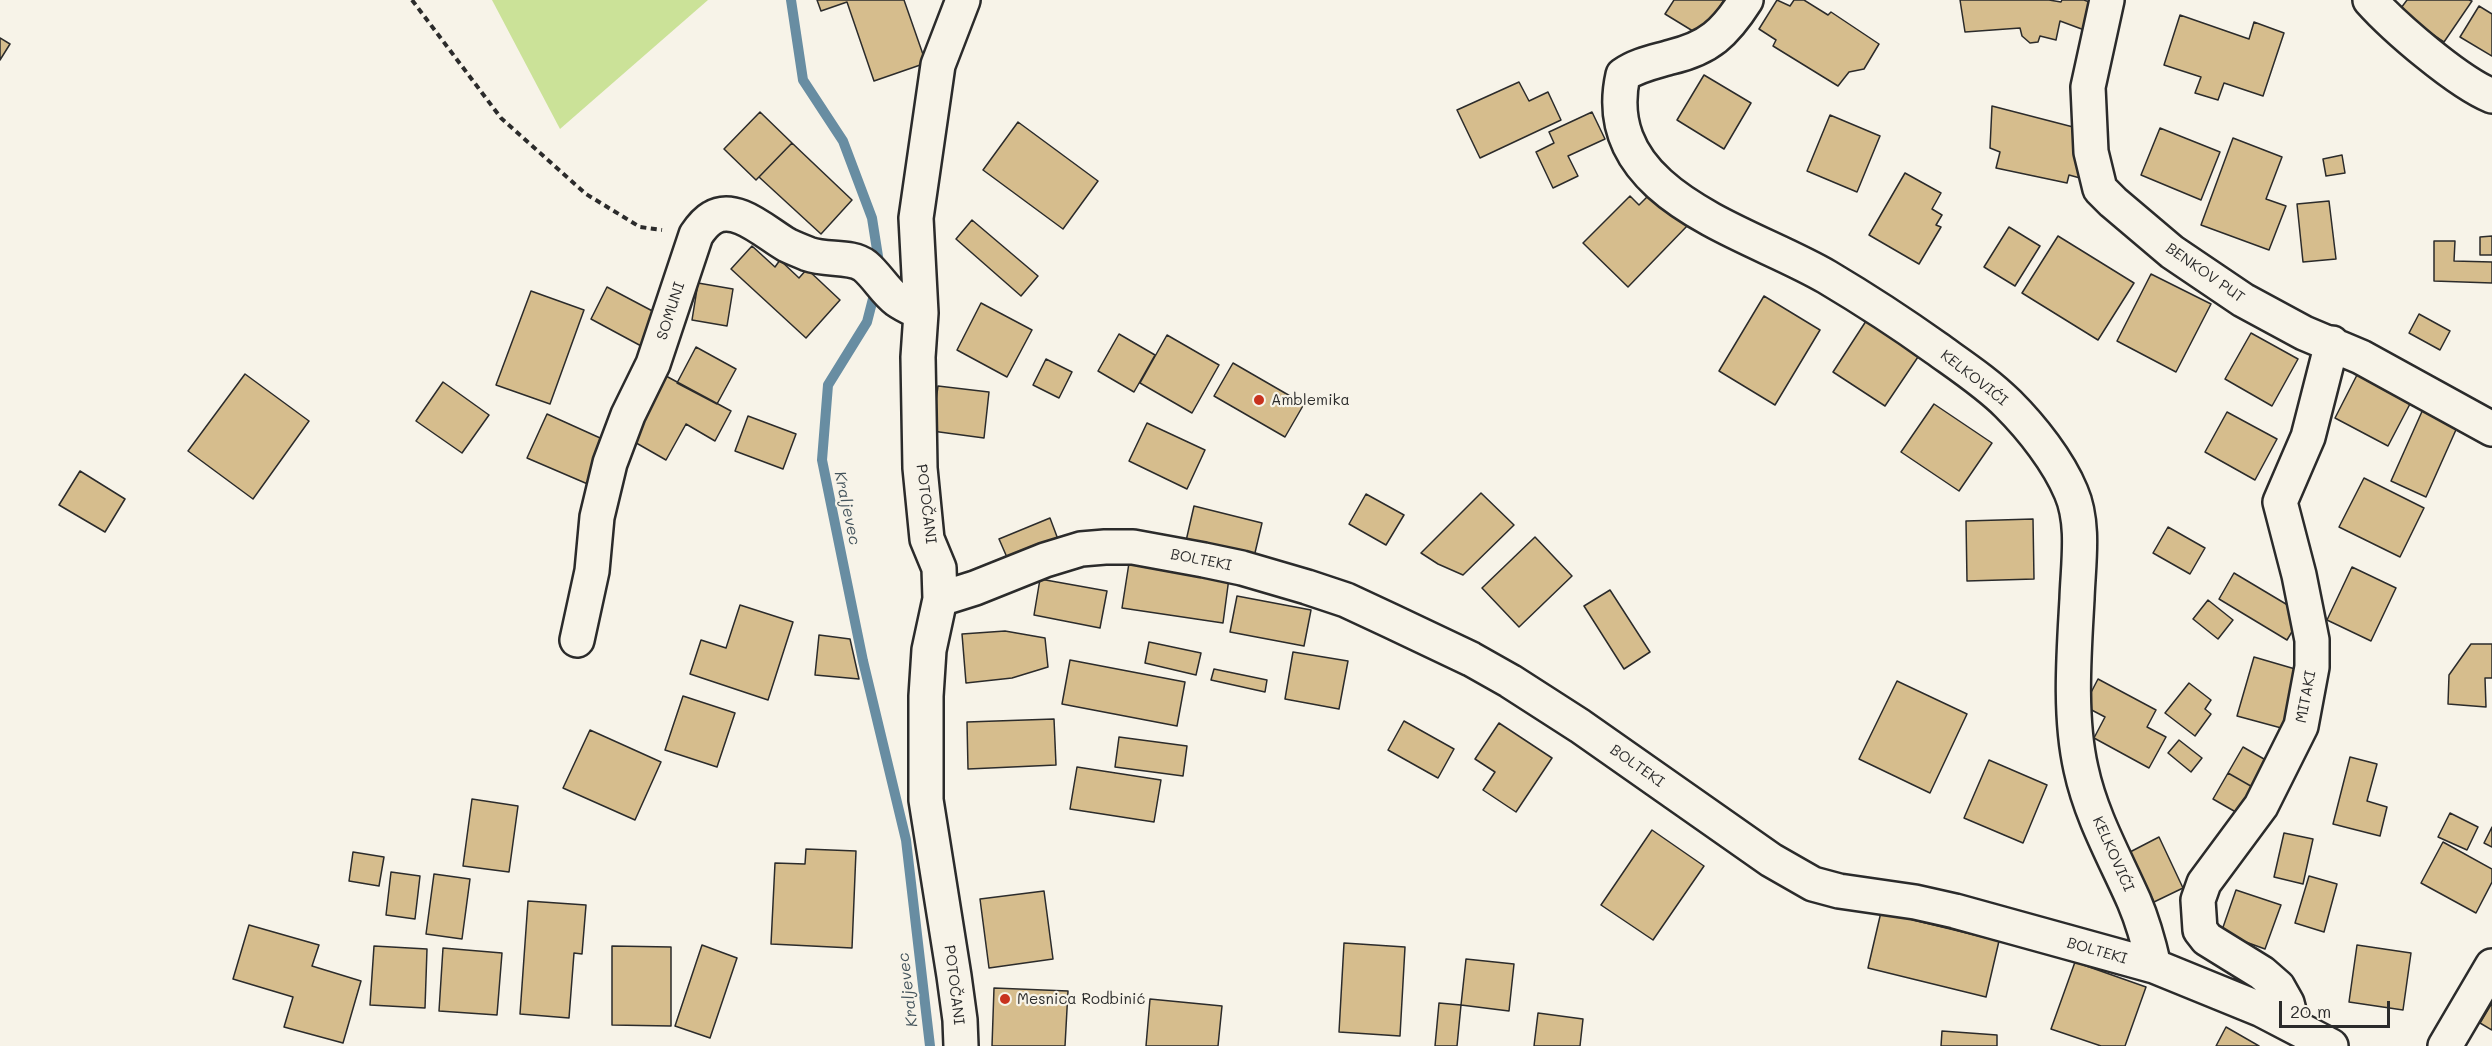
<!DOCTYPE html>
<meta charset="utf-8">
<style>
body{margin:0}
#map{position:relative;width:2492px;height:1046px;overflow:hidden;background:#f7f3e8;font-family:Mali,sans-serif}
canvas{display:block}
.scale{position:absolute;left:2279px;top:1001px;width:111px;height:27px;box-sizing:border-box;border:3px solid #2b2b2b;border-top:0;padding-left:8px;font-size:18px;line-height:21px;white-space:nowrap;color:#2b2b2b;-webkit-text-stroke:4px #f7f3e8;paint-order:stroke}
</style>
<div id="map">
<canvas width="2492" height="1046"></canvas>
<div class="scale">20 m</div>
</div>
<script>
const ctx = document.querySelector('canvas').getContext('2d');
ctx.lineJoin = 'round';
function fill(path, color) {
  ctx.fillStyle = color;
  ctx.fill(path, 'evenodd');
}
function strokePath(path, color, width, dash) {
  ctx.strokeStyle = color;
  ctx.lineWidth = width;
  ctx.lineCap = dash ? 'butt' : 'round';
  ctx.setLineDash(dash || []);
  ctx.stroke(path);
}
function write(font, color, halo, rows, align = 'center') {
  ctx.font = font + ' Mali,sans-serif';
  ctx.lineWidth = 4.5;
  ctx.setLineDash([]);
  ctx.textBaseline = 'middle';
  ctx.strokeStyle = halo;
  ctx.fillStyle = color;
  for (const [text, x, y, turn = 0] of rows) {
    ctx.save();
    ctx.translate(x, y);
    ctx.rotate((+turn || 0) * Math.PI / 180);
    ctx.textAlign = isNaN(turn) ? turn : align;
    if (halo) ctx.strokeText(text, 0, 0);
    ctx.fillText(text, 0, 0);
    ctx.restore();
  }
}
const green = new Path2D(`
 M 492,0 L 708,0 L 560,129 Z`);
const stream = new Path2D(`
 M 791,0 L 803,80 L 843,141 L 872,218 L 880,269
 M 876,287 L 867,322 L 828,385 L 822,460 L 863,661 L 906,840 L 930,1046`);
const building = new Path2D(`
 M 817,0 L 904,0 L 926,63 L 874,81 L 847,2 L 821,11 Z
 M 1674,0 L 1724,0 L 1701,36 L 1665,14 Z
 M 1777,0 L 1790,6 L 1794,0 L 1804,0 L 1828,15 L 1831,12 L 1879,44 L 1864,69 L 1849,72 L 1838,86 L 1773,46 L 1776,40 L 1759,29 Z
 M 1960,0 L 2049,0 L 2061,2 L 2062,0 L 2084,0 L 2092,3 L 2087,31 L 2060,21 L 2056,40 L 2040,36 L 2038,42 L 2030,43 L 2022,36 L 2020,28 L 1965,32 Z
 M 2407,0 L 2469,0 L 2472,1 L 2444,42 L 2398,12 Z
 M 2479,6 L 2492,14 L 2492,56 L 2460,37 Z
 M 2180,15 L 2249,39 L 2254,22 L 2284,33 L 2263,96 L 2224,83 L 2218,100 L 2195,93 L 2201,77 L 2164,65 Z
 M 0,38 L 10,44 L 0,60 Z
 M 1704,75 L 1751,103 L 1724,149 L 1677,120 Z
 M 1519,82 L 1529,101 L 1548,92 L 1561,120 L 1480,158 L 1457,110 Z
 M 1992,106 L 2077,128 L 2080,178 L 2069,175 L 2067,183 L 1996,168 L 2000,152 L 1990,148 Z
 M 760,112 L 792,143 L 756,180 L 724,149 Z
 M 1592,112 L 1605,139 L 1568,156 L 1578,176 L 1553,188 L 1536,152 L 1554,143 L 1549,132 Z
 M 1830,115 L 1880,136 L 1857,192 L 1807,171 Z
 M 1018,122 L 1098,181 L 1063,229 L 983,170 Z
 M 2160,128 L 2220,152 L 2201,200 L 2141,175 Z
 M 2233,138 L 2282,157 L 2266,199 L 2286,206 L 2269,250 L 2201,225 Z
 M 792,143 L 852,200 L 821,234 L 759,177 Z
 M 2342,155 L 2345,173 L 2326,176 L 2323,159 Z
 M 1905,173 L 1941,193 L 1932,209 L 1942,215 L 1936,225 L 1941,227 L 1919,264 L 1869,235 Z
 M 1654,190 L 1689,224 L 1628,287 L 1583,243 L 1630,196 L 1639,205 Z
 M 2329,201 L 2336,259 L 2303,262 L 2297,204 Z
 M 972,220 L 1038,276 L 1021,296 L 956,239 Z
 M 2009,227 L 2040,246 L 2015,286 L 1984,267 Z
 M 2058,236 L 2134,283 L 2098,340 L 2022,293 Z
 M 2492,236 L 2492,255 L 2480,255 L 2480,237 Z
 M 2434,241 L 2455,241 L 2454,261 L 2492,262 L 2492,283 L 2434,281 Z
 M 752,246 L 775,267 L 780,260 L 799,278 L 807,269 L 840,300 L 806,338 L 731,269 Z
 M 2151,274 L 2211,304 L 2176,372 L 2117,341 Z
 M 698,283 L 733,289 L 727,326 L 692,320 Z
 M 607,287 L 660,315 L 643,347 L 591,319 Z
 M 531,291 L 584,310 L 550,404 L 496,385 Z
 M 1764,296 L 1820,330 L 1775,405 L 1719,371 Z
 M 981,303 L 1032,330 L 1007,377 L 957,350 Z
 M 2419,314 L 2450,331 L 2440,350 L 2409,333 Z
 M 1868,318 L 1920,354 L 1885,406 L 1833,372 Z
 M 2251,333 L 2298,359 L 2272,406 L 2225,379 Z
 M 1119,334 L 1155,355 L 1134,392 L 1098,371 Z
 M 1167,335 L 1219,365 L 1192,413 L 1140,383 Z
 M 696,347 L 736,369 L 717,404 L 677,383 Z
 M 1046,359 L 1072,372 L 1059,398 L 1033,385 Z
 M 1233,363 L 1304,404 L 1285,437 L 1214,396 Z
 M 2358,373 L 2411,402 L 2388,446 L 2335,418 Z
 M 245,374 L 309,421 L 253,499 L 188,451 Z
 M 666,376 L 731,411 L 715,441 L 686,424 L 666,460 L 631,440 Z
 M 443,382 L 489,415 L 462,453 L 416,421 Z
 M 938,386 L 989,392 L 984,438 L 932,431 Z
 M 1934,404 L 1992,443 L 1959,491 L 1901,452 Z
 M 2424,407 L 2459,423 L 2426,497 L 2391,481 Z
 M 2227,412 L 2277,439 L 2255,480 L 2205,452 Z
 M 547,414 L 609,442 L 590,485 L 527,458 Z
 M 748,416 L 796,434 L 783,469 L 735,451 Z
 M 1147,423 L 1205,450 L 1187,489 L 1129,461 Z
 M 80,471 L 125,499 L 105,532 L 59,505 Z
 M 2364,478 L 2424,508 L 2400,557 L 2339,527 Z
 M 1481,493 L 1514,525 L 1463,575 L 1438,564 L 1421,553 Z
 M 1366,494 L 1404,515 L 1386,545 L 1349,524 Z
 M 1194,506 L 1262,523 L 1254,557 L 1186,541 Z
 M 1050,518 L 1059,542 L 1009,562 L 999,539 Z
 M 2033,519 L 2034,579 L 1967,581 L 1966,521 Z
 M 2168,527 L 2205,548 L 2190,574 L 2153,553 Z
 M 1535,537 L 1572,576 L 1519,627 L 1482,588 Z
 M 1129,563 L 1229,578 L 1223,623 L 1122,608 Z
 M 2352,567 L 2396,588 L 2371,641 L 2327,620 Z
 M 2234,573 L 2296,610 L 2299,620 L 2287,640 L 2219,599 Z
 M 1040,579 L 1107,591 L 1100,628 L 1034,615 Z
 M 1610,590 L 1650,652 L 1624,669 L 1584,606 Z
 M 1237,596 L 1311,610 L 1304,646 L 1230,632 Z
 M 2208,600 L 2233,620 L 2218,639 L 2193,619 Z
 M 740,605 L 793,622 L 768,700 L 690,674 L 701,640 L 726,648 Z
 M 1005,631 L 1045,638 L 1048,667 L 1012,678 L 966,683 L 962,634 Z
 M 819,635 L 850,639 L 859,679 L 815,675 Z
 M 1149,642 L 1201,653 L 1196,675 L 1145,663 Z
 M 2471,644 L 2492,644 L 2492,678 L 2485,678 L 2486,707 L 2448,704 L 2449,675 Z
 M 1293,652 L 1348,661 L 1339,709 L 1285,699 Z
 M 2254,657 L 2302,671 L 2285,729 L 2237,716 Z
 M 1070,660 L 1185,682 L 1177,726 L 1062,704 Z
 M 1214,669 L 1267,680 L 1265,692 L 1211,680 Z
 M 2098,679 L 2156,710 L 2147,727 L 2166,737 L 2149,768 L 2094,738 L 2105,717 L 2084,706 Z
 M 1897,681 L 1967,714 L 1930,793 L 1859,759 Z
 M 2189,683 L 2211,700 L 2205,709 L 2211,714 L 2195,736 L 2165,713 Z
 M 683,696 L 735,713 L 717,767 L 665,750 Z
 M 1054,719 L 1056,765 L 968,769 L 967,722 Z
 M 1404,721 L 1454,749 L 1438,778 L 1388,750 Z
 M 1499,723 L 1552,758 L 1516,812 L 1483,790 L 1495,772 L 1475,759 Z
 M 590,730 L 661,762 L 635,820 L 563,788 Z
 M 1119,737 L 1187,746 L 1183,776 L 1115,767 Z
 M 2179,740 L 2202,758 L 2191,772 L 2168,753 Z
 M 2243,747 L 2278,767 L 2263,793 L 2228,773 Z
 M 2350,757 L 2377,764 L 2367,801 L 2387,807 L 2380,836 L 2333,824 Z
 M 1989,760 L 2047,785 L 2023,843 L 1964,818 Z
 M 1077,767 L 1161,780 L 1154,822 L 1070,809 Z
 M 2228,773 L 2263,793 L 2248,819 L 2213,799 Z
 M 472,799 L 518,806 L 509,872 L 463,866 Z
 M 2450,813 L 2478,827 L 2467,850 L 2438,837 Z
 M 2492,827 L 2492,847 L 2484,843 Z
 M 1652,830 L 1704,866 L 1653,940 L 1601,905 Z
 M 2284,833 L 2313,839 L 2303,884 L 2274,877 Z
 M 2159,837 L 2183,888 L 2154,902 L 2130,852 Z
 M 2443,842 L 2492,869 L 2492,882 L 2476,913 L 2421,883 Z
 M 806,849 L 856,851 L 852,948 L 771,944 L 775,863 L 805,864 Z
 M 353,852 L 384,857 L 379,886 L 349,881 Z
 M 391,872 L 420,876 L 415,919 L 386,915 Z
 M 434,874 L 470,879 L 462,939 L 426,934 Z
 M 2309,876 L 2337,884 L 2324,932 L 2295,923 Z
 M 2236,890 L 2281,905 L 2265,949 L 2221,933 Z
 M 1044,891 L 1053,959 L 989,968 L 980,899 Z
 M 528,901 L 586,905 L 582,954 L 574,953 L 569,1018 L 520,1014 Z
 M 1881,912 L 1999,941 L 1986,997 L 1868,968 Z
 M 249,925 L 319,945 L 312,966 L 361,981 L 343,1043 L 284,1027 L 293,997 L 233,979 Z
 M 1344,943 L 1405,947 L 1400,1036 L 1339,1032 Z
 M 702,945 L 737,958 L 710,1038 L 675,1026 Z
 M 2357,945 L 2411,953 L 2403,1010 L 2349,1002 Z
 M 374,946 L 427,949 L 425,1008 L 370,1005 Z
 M 612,946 L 671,947 L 671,1026 L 612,1025 Z
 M 443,948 L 502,953 L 497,1015 L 439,1011 Z
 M 1466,959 L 1514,964 L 1509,1011 L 1461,1005 Z
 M 2075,962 L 2146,987 L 2125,1046 L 2101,1046 L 2051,1029 Z
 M 994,988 L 1068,991 L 1065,1046 L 992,1046 Z
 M 1150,999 L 1222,1006 L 1218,1046 L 1146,1046 Z
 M 1439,1003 L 1461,1005 L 1457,1046 L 1435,1046 Z
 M 2492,1003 L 2492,1030 L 2480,1023 Z
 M 1538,1013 L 1583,1019 L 1580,1046 L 1534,1046 Z
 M 2226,1027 L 2259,1046 L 2216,1046 Z
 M 1942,1031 L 1997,1035 L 1997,1046 L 1941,1046 Z`);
const path = new Path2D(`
 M 412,0 L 501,118 L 586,194 L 640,227 L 662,230`);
const street = new Path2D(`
 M 1746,0 C 1725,33 1709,48 1671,57 C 1654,62 1637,65 1623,75 C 1596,196 1749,231 1827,277 C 1864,299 1901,323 1936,348 C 1961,366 1987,383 2008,404 C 2032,428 2058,461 2071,492 C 2085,524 2078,565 2077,599 C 2074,653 2069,716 2081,769 C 2091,816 2115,858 2134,901 C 2143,922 2149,944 2154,966
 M 2107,0 L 2088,87 L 2091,152 L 2100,189 L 2113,202 L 2172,252 L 2243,300 L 2304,333 L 2361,357 L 2492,429
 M 2370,0 C 2395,28 2458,82 2492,96
 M 940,599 L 975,588 L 1045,560 L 1081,549 L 1105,547 L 1133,547 L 1204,560 L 1242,568 L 1307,587 L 1346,600 L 1391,621 L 1471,659 L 1510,681 L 1580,726 L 1771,860 L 1813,884 L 1839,891 L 1915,902 L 1955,911 L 2154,966 L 2262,1010 L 2331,1046
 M 577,640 L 592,571 L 597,517 L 610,463 L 628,415 L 653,364 L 696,235 C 700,229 705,222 712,218 C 736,203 767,234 787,245 C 793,248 801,251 808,254 C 827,261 851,255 865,266 C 877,276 885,291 897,300 C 904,305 913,309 921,313
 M 2293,1026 L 2287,1003 L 2278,987 L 2262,973 L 2207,939 L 2200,930 L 2198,900 L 2204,883 L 2261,806 L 2301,726 L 2312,667 L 2312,640 L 2299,575 L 2280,502 L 2308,437 L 2332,343
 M 961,1046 L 960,1020 L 954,976 L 926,800 L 926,696 L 929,650 L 940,599 L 939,568 L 927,539 L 920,468 L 918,357 L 921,313 L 916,218 L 938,65 L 963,0
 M 2445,1046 L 2492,966`);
const markers = [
 [1259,400,6,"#c8321e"],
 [1005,999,6,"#c8321e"]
];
const streetNames = [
 ["BENKOV PUT",2205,273,35],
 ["SOMUNI",671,311,-72],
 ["KELKOVIĆI",1974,378,38],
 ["POTOČANI",926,504,83],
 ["BOLTEKI",1201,560,11],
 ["MITAKI",2306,697,-79],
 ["BOLTEKI",1637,766,35],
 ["KELKOVIĆI",2113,854,66],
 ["BOLTEKI",2097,951,16],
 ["POTOČANI",954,985,83]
];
const poiNames = [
 ["Amblemika",1271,400],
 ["Mesnica Rodbinić",1017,999]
];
const waterNames = [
 ["Kraljevec",847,508,78],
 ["Kraljevec",908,990,-97]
];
fill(green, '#cbe298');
strokePath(stream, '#688da2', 10);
fill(building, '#d6bd8d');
strokePath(building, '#2b2b2b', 1.5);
strokePath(street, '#2b2b2b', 38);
strokePath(path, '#2b2b2b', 4, [6, 4.5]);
strokePath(street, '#f7f3e8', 33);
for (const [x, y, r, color] of markers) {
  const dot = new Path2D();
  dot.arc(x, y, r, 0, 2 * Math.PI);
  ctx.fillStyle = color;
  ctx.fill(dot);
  strokePath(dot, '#f7f3e8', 2);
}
write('15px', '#2b2b2b', '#f7f3e8', streetNames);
write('15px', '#2b2b2b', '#f7f3e8', poiNames, 'left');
write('italic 16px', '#44545c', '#f7f3e8', waterNames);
</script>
